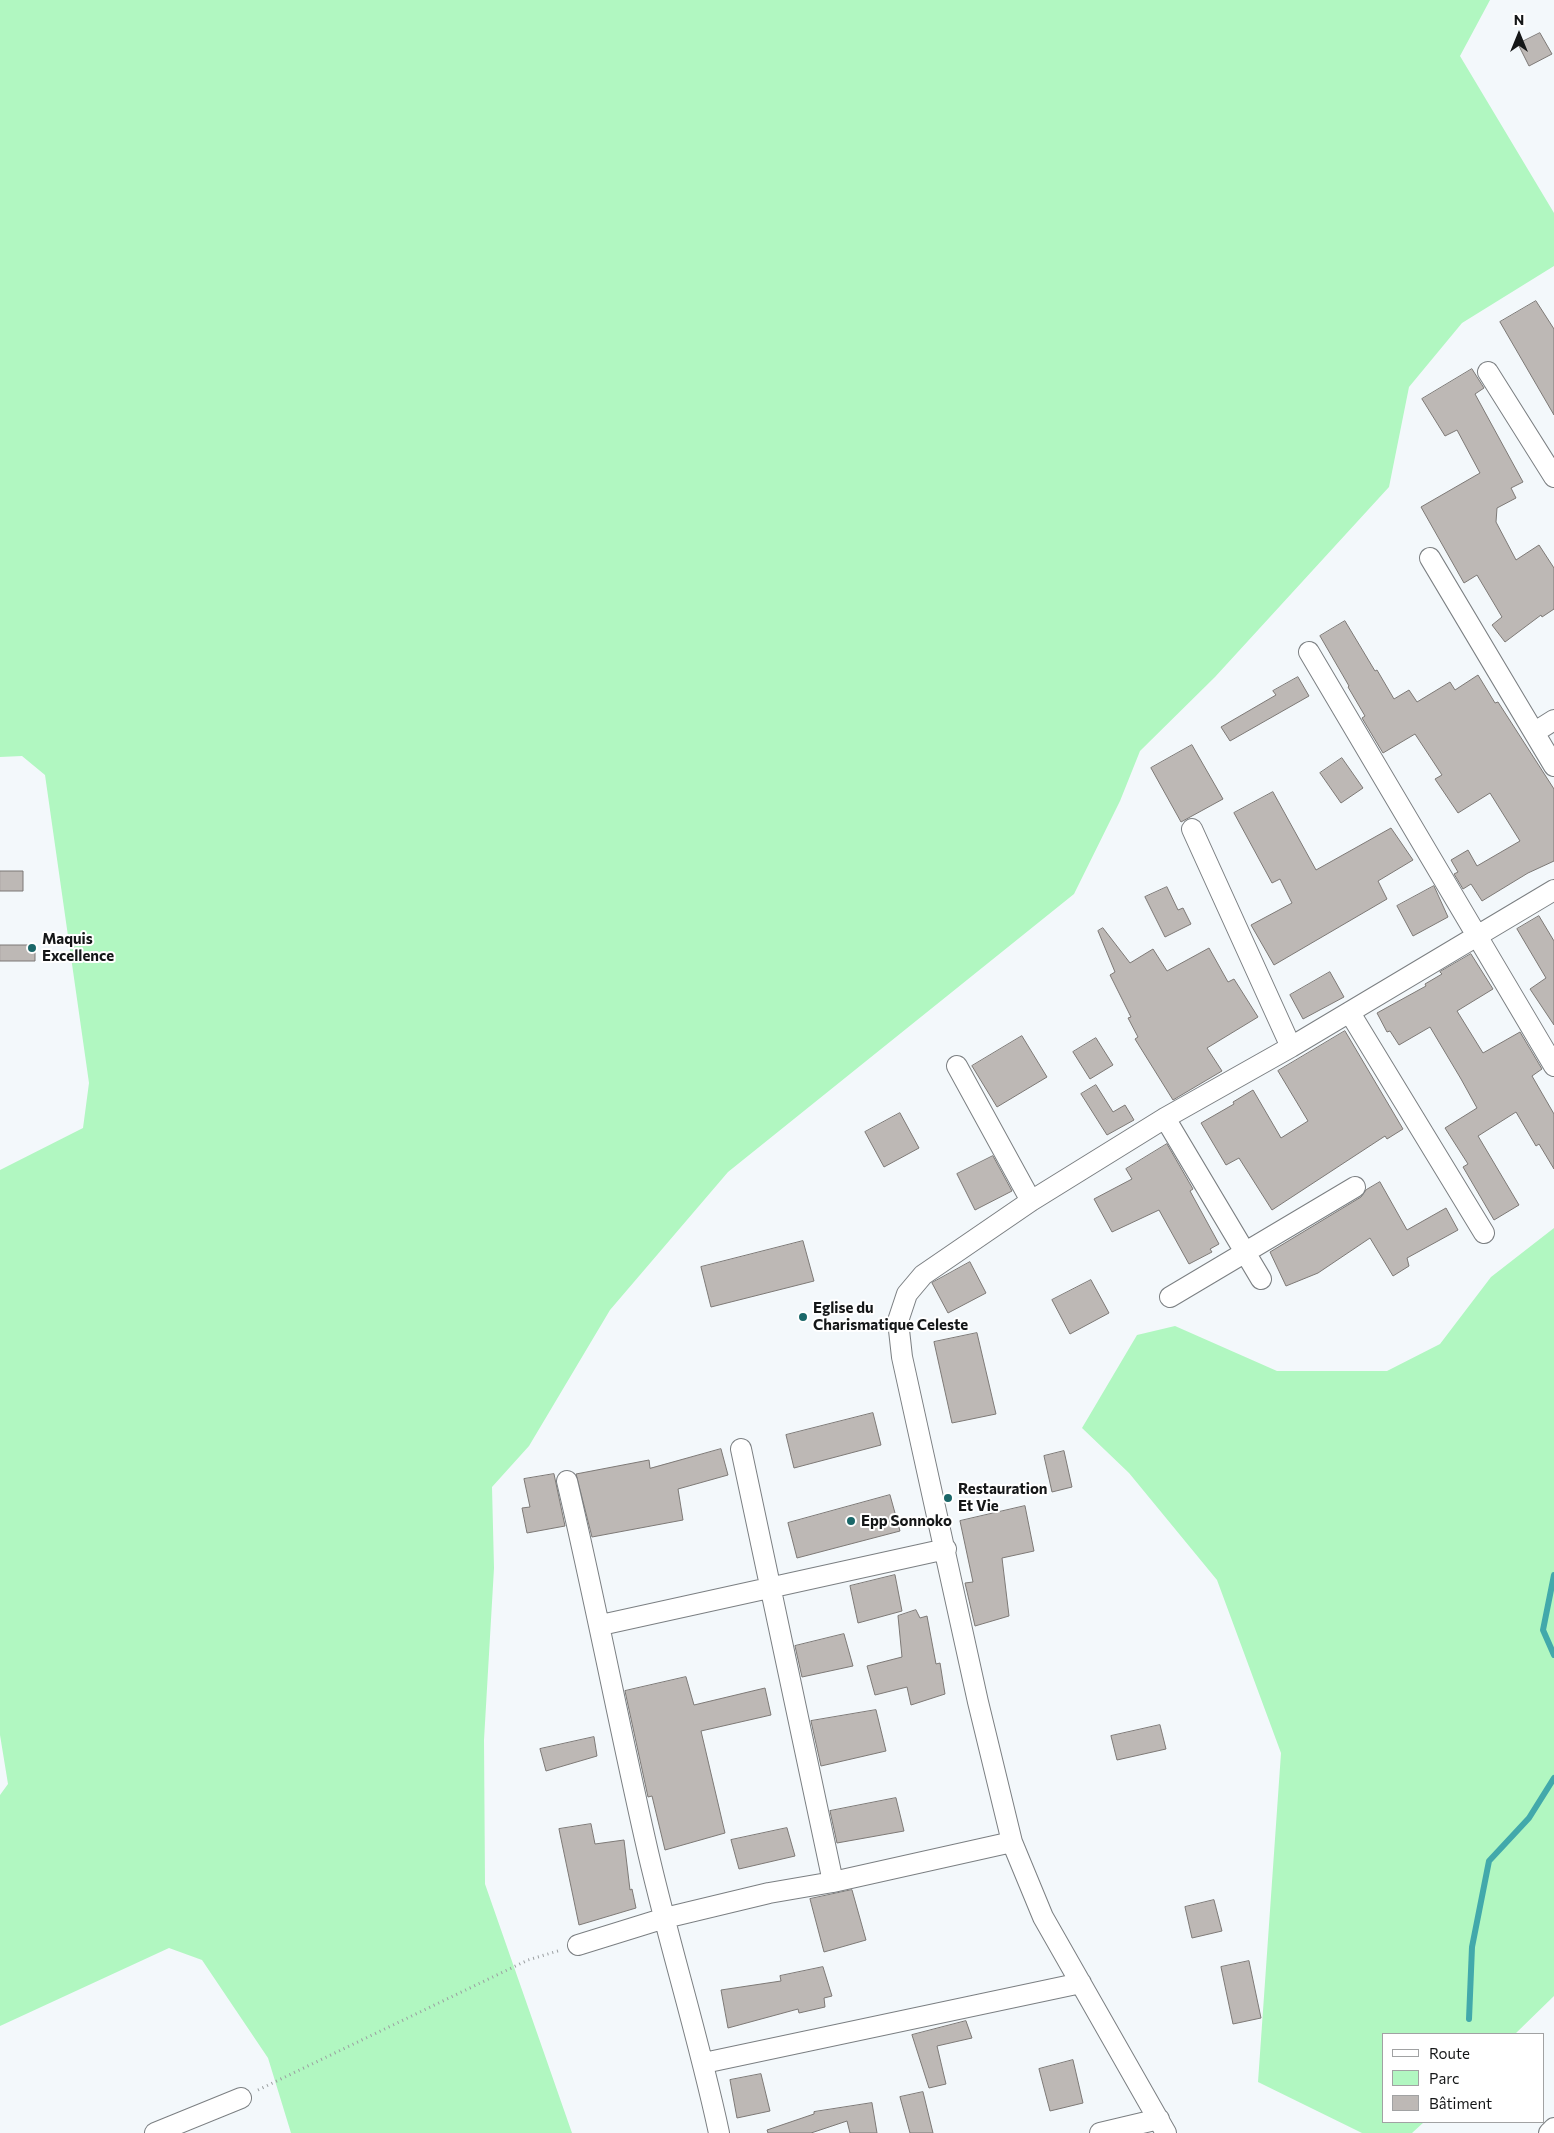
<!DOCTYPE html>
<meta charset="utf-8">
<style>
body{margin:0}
#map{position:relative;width:1554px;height:2133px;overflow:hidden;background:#f3f8fb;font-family:Commissioner,sans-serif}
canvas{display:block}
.legend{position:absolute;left:1382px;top:2033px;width:162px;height:90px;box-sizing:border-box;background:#fff;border:1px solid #a1a2a3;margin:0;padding:6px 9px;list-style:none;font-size:15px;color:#151718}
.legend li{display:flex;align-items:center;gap:10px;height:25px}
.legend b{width:25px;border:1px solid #a1a2a3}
.north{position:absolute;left:1494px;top:10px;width:50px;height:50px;-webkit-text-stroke:4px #fff;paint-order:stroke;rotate:0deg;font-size:14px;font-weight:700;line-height:20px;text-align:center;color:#151718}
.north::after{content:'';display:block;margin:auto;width:18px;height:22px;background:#151718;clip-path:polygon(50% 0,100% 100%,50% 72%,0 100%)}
</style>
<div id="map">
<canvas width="1554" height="2133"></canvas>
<ul class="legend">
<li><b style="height:6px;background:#fff"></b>Route</li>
<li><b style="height:14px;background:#b1f7c1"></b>Parc</li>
<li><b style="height:14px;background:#bdb8b5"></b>Bâtiment</li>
</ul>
<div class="north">N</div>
</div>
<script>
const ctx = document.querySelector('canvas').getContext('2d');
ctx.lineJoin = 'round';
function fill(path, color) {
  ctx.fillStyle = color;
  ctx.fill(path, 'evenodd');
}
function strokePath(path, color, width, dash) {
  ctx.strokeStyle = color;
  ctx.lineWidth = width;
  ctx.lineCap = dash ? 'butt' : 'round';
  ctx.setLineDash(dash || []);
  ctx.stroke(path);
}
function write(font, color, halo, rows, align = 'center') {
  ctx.font = font + ' Commissioner,sans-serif';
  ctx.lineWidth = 4;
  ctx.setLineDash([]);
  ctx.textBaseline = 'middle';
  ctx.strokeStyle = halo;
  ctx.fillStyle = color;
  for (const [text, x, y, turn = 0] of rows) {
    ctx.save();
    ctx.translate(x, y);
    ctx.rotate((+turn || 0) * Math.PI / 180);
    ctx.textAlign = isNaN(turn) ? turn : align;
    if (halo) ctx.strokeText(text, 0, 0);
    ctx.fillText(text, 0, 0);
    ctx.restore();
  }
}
const green = new Path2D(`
 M 0,0 L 1490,0 L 1460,56 L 1554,213 L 1554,266 L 1462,323 L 1409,387 L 1389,487 L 1215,677 L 1140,751 L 1120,801 L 1074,894 L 728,1172 L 610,1310 L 529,1446 L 492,1487 L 494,1568 L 484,1740 L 485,1884 L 572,2133 L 291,2133 L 268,2058 L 202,1960 L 169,1948 L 0,2026 L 0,1795 L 8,1784 L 0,1735 L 0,1170 L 83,1128 L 89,1083 L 45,775 L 22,756 L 0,757 Z
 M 1554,1228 L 1554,1996 L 1515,2034 L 1383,2034 L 1383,2122 L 1424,2122 L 1412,2133 L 1362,2133 L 1258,2082 L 1281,1753 L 1217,1580 L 1129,1473 L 1082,1428 L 1137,1335 L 1175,1326 L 1277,1371 L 1387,1371 L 1440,1344 L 1491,1277 Z`);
const stream = new Path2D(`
 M 1554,1575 L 1543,1630 L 1554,1655
 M 1469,2019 L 1472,1947 L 1489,1861 L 1529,1818 L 1554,1778`);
const building = new Path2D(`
 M 1540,33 L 1552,54 L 1529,66 L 1518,44 Z
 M 1536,301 L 1554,329 L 1554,415 L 1500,322 Z
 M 1472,369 L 1484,388 L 1475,394 L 1523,482 L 1511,488 L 1516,498 L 1497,508 L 1496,522 L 1516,560 L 1539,545 L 1554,568 L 1554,609 L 1542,617 L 1541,615 L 1505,642 L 1492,625 L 1502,617 L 1477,575 L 1464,583 L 1421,507 L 1480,473 L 1457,430 L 1445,436 L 1422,399 Z
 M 1345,621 L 1375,671 L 1377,670 L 1394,699 L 1409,690 L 1417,702 L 1450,682 L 1455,690 L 1478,675 L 1495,703 L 1498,702 L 1554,789 L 1554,861 L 1528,873 L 1482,901 L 1471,884 L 1463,889 L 1454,874 L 1458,872 L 1451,860 L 1468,850 L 1477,866 L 1520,841 L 1490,793 L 1458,813 L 1435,779 L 1442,775 L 1415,734 L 1383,753 L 1362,718 L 1365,716 L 1348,687 L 1349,686 L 1320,636 Z
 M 1298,677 L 1309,696 L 1230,741 L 1221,727 L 1276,695 L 1273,691 Z
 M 1192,745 L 1223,799 L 1181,822 L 1151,768 Z
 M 1342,758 L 1363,788 L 1341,803 L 1320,773 Z
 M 1273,792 L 1316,870 L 1391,828 L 1413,860 L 1378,881 L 1387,899 L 1274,965 L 1251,925 L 1292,903 L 1280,879 L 1272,883 L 1234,813 Z
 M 0,871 L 23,871 L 23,891 L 0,891 Z
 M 1434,886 L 1448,917 L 1413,936 L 1397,906 Z
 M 1167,887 L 1178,910 L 1183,908 L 1191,924 L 1165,937 L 1145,897 Z
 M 1539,916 L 1554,941 L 1554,1025 L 1530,989 L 1546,978 L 1517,929 Z
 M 1103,928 L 1130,963 L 1153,949 L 1167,971 L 1209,948 L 1228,982 L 1234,979 L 1258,1017 L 1207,1048 L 1222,1071 L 1173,1100 L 1135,1039 L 1138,1037 L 1128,1018 L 1131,1017 L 1110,975 L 1115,972 L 1098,931 Z
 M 0,945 L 35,945 L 35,961 L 0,961 Z
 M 1471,954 L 1493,989 L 1457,1011 L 1483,1053 L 1520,1032 L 1542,1069 L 1532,1076 L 1554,1114 L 1554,1169 L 1539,1144 L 1536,1146 L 1516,1112 L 1478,1136 L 1519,1205 L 1494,1220 L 1463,1167 L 1468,1164 L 1445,1128 L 1477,1108 L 1461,1079 L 1430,1027 L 1399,1045 L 1390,1031 L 1387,1032 L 1377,1013 L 1426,986 L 1425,984 L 1442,974 L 1440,972 Z
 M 1330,972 L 1344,997 L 1303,1019 L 1290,995 Z
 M 1345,1031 L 1403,1129 L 1387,1139 L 1385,1136 L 1272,1210 L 1239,1158 L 1226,1165 L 1201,1123 L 1234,1104 L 1233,1102 L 1253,1090 L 1281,1138 L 1308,1121 L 1278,1071 Z
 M 1022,1036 L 1047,1077 L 997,1107 L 972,1066 Z
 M 1096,1038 L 1113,1065 L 1090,1079 L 1073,1052 Z
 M 1096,1085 L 1113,1112 L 1125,1105 L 1134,1120 L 1107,1135 L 1081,1094 Z
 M 900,1113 L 919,1148 L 884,1167 L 865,1132 Z
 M 1167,1144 L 1193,1189 L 1190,1191 L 1219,1244 L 1210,1249 L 1212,1252 L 1189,1264 L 1159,1210 L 1112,1232 L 1094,1199 L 1132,1179 L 1126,1169 Z
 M 993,1156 L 1012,1191 L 975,1210 L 957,1174 Z
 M 1380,1182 L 1407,1230 L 1446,1208 L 1458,1230 L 1407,1258 L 1409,1266 L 1393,1276 L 1370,1238 L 1318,1273 L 1286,1286 L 1270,1252 L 1361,1197 L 1366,1190 Z
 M 803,1241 L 814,1281 L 711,1307 L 701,1267 Z
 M 970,1262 L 986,1293 L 948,1313 L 932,1283 Z
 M 1091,1280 L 1109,1313 L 1070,1334 L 1052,1300 Z
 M 977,1333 L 996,1414 L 952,1423 L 934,1342 Z
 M 873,1413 L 881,1445 L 794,1468 L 786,1435 Z
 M 721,1449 L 728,1475 L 678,1489 L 683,1520 L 592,1537 L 576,1474 L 649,1460 L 650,1468 Z
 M 1064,1451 L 1072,1487 L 1052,1492 L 1044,1456 Z
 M 554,1474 L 565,1526 L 527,1533 L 522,1508 L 530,1507 L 524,1479 Z
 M 890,1495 L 900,1531 L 797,1558 L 788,1523 Z
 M 1025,1506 L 1034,1551 L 1002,1558 L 1009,1616 L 975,1626 L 965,1583 L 973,1582 L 960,1521 Z
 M 895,1575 L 902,1611 L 858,1623 L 850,1586 Z
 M 916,1610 L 920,1618 L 927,1616 L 936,1664 L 940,1663 L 945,1694 L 911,1705 L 907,1687 L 875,1695 L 867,1666 L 902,1657 L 898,1616 Z
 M 844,1634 L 853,1666 L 802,1677 L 795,1646 Z
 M 686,1677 L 694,1705 L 765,1688 L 771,1715 L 701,1731 L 725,1833 L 665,1850 L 652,1796 L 648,1797 L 625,1691 Z
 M 876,1710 L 886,1751 L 821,1766 L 811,1721 Z
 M 1160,1725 L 1166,1749 L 1117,1760 L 1111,1736 Z
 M 594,1737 L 597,1756 L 546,1771 L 540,1749 Z
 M 896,1798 L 904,1831 L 837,1843 L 830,1811 Z
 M 591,1824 L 595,1844 L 624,1840 L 630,1890 L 632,1889 L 636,1908 L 579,1925 L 559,1829 Z
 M 787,1828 L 795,1856 L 739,1869 L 731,1840 Z
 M 852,1890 L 866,1940 L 824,1952 L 810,1899 Z
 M 1214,1900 L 1222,1931 L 1192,1938 L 1185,1907 Z
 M 1249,1961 L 1261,2018 L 1233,2024 L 1221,1967 Z
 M 823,1967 L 832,1996 L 824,1998 L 825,2007 L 799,2013 L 798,2009 L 728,2028 L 721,1990 L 781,1981 L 780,1976 Z
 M 966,2021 L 972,2038 L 937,2046 L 946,2084 L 929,2088 L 912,2035 Z
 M 1073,2060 L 1083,2103 L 1050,2111 L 1039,2069 Z
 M 761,2074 L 770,2111 L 737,2118 L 730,2080 Z
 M 923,2092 L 933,2133 L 910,2133 L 900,2097 Z
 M 872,2103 L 877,2133 L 850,2133 L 847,2121 L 811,2133 L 768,2133 L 767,2130 L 814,2114 L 814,2112 Z`);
const path = new Path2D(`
 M 258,2090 L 528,1960 L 561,1950`);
const minor = new Path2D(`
 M 1488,372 L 1554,477
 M 1430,558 L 1554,766
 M 1309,652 L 1554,1066
 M 1535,732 L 1554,720
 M 1192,829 L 1291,1047
 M 1350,1013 L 1484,1233
 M 957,1066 L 1031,1201
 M 1165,1118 L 1261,1279
 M 1170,1297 L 1355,1187
 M 741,1449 L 833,1882
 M 567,1481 C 595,1600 618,1720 645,1839 C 667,1938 698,2034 719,2133
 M 601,1625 L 946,1549
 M 578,1945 L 665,1918 L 769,1893 L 833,1882 L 1012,1842
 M 704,2063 L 1081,1983
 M 155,2133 L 241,2098
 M 1100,2133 L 1159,2119
 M 1166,2133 L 1043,1917 L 1012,1842 L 978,1702 L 902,1357 L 898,1321 L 907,1294 L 923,1275 L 1031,1201 L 1165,1118 L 1291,1047 L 1554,890
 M 1549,2133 L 1554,2128`);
const markers = [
 [32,948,5,"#1a6769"],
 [803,1317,5,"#1a6769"],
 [948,1498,5,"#1a6769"],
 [851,1521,5,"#1a6769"]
];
const poiNames = [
 ["Maquis",42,939],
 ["Excellence",42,956],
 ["Eglise du",813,1308],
 ["Charismatique Celeste",813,1325],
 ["Restauration",958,1489],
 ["Et Vie",958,1506],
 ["Epp Sonnoko",861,1521]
];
fill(green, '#b1f7c1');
strokePath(stream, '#42a9ab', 6);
fill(building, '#bdb8b5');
strokePath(building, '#7d7976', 1);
strokePath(minor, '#7b7f82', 22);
strokePath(path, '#9b9fa1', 3, [1, 4]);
strokePath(minor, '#fff', 20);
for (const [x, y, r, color] of markers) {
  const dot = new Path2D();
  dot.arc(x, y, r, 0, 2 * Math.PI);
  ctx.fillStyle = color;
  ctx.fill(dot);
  strokePath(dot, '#fff', 2);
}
write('bold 15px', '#151718', '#fff', poiNames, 'left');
</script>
